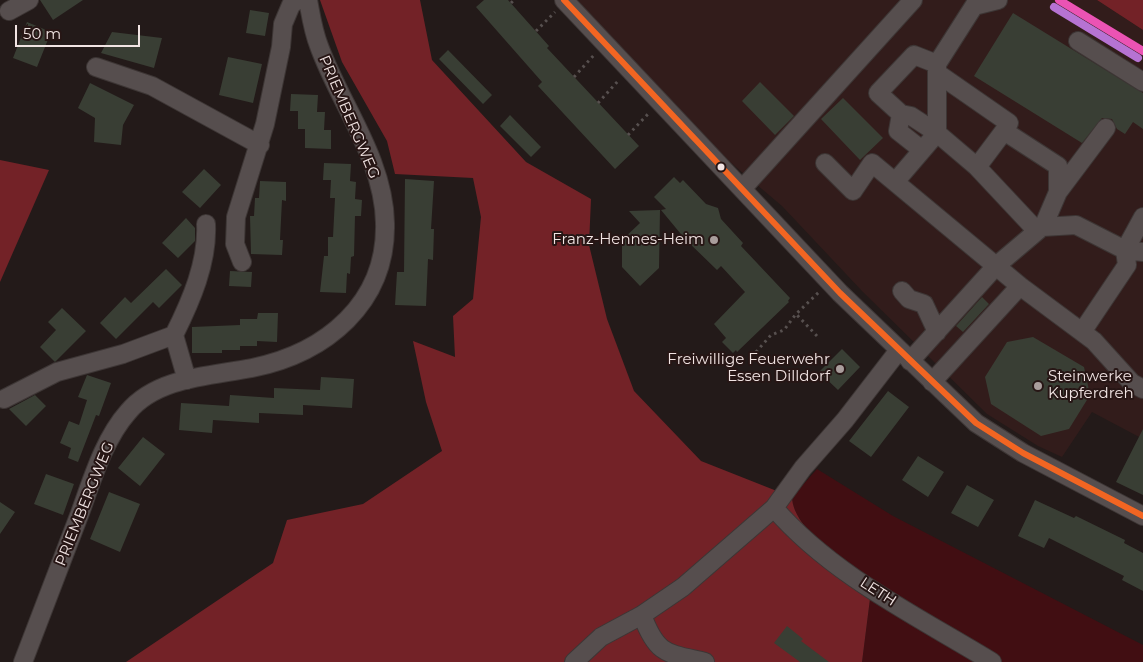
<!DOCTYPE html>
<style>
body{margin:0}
#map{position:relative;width:1143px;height:662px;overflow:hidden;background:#231a19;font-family:Montserrat,sans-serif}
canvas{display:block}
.scale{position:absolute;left:15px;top:25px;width:125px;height:22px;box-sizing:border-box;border:2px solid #f1e4e3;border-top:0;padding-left:6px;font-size:15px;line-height:18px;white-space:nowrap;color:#f1e4e3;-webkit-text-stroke:4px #271615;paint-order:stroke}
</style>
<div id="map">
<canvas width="1143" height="662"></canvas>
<div class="scale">50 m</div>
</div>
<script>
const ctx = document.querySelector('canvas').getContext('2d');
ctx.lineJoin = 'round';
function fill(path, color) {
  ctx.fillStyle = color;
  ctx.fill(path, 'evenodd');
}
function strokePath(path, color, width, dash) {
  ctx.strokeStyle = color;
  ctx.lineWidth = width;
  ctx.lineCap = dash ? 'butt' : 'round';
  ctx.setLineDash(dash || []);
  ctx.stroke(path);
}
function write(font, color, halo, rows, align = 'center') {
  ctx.font = font + ' Montserrat,sans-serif';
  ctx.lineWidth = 4;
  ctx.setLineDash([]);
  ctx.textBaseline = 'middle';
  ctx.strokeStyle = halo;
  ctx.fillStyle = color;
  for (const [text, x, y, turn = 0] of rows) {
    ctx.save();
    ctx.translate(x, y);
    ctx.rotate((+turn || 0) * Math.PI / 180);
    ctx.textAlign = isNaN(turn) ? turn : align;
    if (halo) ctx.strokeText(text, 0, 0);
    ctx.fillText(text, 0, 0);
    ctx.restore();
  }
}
const built = new Path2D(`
 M 573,0 L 1097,0 L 1143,30 L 1143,439 L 1092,412 L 1062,457 L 1038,446 L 987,414 L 862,291 L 782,206 L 724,157 Z`);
const green = new Path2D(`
 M 817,469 L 893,516 L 1143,645 L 1143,662 L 862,662 L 872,583 C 848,564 793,529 792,497 Z`);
const forest = new Path2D(`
 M 320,0 L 420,0 L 432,60 L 526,162 L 591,199 L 589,245 L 607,319 L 634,391 L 701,461 L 792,497 C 793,530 848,564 872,583 L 862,662 L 126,662 L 273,563 L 287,520 L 363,504 L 442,451 L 426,402 L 413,341 L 455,357 L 453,316 L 473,299 L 481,217 L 473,178 L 395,174 L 387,141 L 342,62 Z
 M 1097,0 L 1143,0 L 1143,30 Z
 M 0,160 L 49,170 L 0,282 Z`);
const building = new Path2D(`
 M 40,0 L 83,0 L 53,20 Z
 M 484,0 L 508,0 L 549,46 L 547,48 L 639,146 L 615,169 L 538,86 L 542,82 L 476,7 Z
 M 250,10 L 269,13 L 265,36 L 246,33 Z
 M 1013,13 L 1143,93 L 1143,129 L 1133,122 L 1125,134 L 1117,129 L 1112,119 L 1102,118 L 1082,143 L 974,76 Z
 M 27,22 L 51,32 L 37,67 L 13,58 Z
 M 112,32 L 162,38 L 154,68 L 101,53 Z
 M 448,50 L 492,95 L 483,104 L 439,59 Z
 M 228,57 L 262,64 L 253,103 L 219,95 Z
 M 760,82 L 794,116 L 775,135 L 742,101 Z
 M 90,83 L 134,105 L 123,125 L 121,145 L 94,142 L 95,118 L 78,108 Z
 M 291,94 L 318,95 L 317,112 L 325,112 L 324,130 L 331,130 L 331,149 L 305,148 L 305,129 L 298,129 L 298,111 L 290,111 Z
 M 843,98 L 883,138 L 860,160 L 821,119 Z
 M 510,115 L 541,147 L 531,157 L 500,126 Z
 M 324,163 L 351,164 L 350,181 L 356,182 L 355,199 L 362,200 L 361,216 L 355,216 L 354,256 L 351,257 L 350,274 L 347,273 L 346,293 L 320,292 L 324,256 L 328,256 L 328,237 L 333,237 L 335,198 L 330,198 L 331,180 L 323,180 Z
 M 204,169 L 221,185 L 200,208 L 182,192 Z
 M 674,177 L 680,183 L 683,180 L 706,204 L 718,208 L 721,219 L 743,243 L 741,246 L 790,298 L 788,301 L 789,302 L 737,352 L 736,350 L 733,353 L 722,342 L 726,338 L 714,324 L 745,292 L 721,266 L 717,270 L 685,239 L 661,210 L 666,209 L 654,197 Z
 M 405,179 L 434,181 L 431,229 L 434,229 L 433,260 L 428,259 L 426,306 L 395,305 L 397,272 L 404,272 Z
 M 260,181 L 286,182 L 286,201 L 282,200 L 280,240 L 283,240 L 282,255 L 251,254 L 250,216 L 254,216 L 255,198 L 259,198 Z
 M 660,210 L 659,268 L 640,286 L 622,267 L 622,240 L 640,223 L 629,211 Z
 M 186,218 L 195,228 L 195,241 L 178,258 L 162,243 Z
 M 166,269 L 182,285 L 159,308 L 153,302 L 116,339 L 100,323 L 125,297 L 131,303 Z
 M 230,271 L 252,272 L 251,287 L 229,286 Z
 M 982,297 L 989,304 L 963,332 L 956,326 Z
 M 62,308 L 86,331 L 55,362 L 40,347 L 56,330 L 48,322 Z
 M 258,313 L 278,313 L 277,342 L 257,341 L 257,346 L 240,346 L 240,350 L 222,350 L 222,353 L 192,353 L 192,327 L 240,325 L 240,319 L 257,319 Z
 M 1033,337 L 1084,367 L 1090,395 L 1069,429 L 1041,436 L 991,404 L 985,377 L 1007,342 Z
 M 842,349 L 860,367 L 838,390 L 819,372 Z
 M 87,375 L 111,383 L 99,416 L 96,415 L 78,462 L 68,458 L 71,448 L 60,443 L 69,421 L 79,425 L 87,400 L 78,397 Z
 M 321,377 L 354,379 L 352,408 L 303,405 L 303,415 L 259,413 L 259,423 L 213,420 L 212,433 L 179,430 L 181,403 L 229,406 L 230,395 L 274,398 L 274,388 L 320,390 Z
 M 888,391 L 909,407 L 871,457 L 849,441 Z
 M 35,395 L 46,406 L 26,426 L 9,409 Z
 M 1143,429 L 1143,495 L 1116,482 Z
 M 143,437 L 165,454 L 140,486 L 118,468 Z
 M 918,456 L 944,472 L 928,497 L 902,480 Z
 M 46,474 L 74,484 L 63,515 L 34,504 Z
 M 967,485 L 994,500 L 978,527 L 951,513 Z
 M 109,492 L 140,504 L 120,552 L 90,539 Z
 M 1035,500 L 1074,518 L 1076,516 L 1125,540 L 1124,543 L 1143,553 L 1143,591 L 1122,580 L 1124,576 L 1049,538 L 1044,548 L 1018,536 Z
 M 0,502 L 15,512 L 0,534 Z
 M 787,626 L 803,639 L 801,641 L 829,662 L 800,662 L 774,643 Z`);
const path = new Path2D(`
 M 511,3 L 514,0
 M 536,31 L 555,12
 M 574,77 L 594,55
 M 598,103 L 618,81
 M 628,135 L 649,113
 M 817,336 L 796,314 L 819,292
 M 756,352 L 771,335 L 784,330 L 796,314`);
const minor = new Path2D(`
 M 564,0 L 840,293 L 976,423 L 1023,453 L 1143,516
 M 9,11 L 29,0
 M 1078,41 L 1143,82
 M 96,67 L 152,86 L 260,145
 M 937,73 L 1009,123 L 1004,131
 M 901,114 L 911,116 L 937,133
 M 937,133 L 937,64 L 974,6 L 998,0
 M 922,150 L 898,131 L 901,114 L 878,93 L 914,55 L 937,64
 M 825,163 L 853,191 L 872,163 L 1020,286 L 1094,341 L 1132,383 L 1143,389
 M 895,182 L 937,133 L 977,167
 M 742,189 L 913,0
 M 1058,192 L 1106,128
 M 1037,231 L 977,167 L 1004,131 L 1058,166 L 1058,192 L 1043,227
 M 242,262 L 235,244 L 236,217 L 265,124 L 281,47 L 283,24 L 291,5 L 297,0
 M 902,291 L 909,299 L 924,304 L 937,332
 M 1082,332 L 1127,265 L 1125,250 L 1143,217
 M 174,335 L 187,380
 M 910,361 L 996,266 L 1042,227 L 1076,225 L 1125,250 L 1143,252
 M 932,382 L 1020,286
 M 4,399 L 57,372 L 123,354 L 174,335 C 191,301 208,262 206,224
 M 774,508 C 833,576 917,616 992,662
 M 642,615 C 657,655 666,653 705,662
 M 23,662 C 42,612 61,562 80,513 C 92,480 104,439 128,412 C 157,377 211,376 252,368 C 326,353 387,303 385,223 C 384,159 340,104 319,46 C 313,31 311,16 308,0
 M 574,662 L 601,637 L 642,615 L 683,587 L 774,508 L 803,468 L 845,420 L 899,350`);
const bus1 = new Path2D(`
 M 564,0 L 840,293 L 976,423 L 1023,453 L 1143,516`);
const rail1 = new Path2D(`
 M 1059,0 L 1143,51`);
const rail2 = new Path2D(`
 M 1054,7 L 1138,58`);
const markers = [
 [721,167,4.5,"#f1e4e3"],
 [714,240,5,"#a99d9c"],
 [840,369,5,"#a99d9c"],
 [1038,386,5,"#a99d9c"]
];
const streetNames = [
 ["PRIEMBERGWEG",349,117,67],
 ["PRIEMBERGWEG",85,504,-68],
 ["LETH",878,592,33]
];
const poiNames = [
 ["Franz-Hennes-Heim",704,240],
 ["Freiwillige Feuerwehr",830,360],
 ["Essen Dilldorf",830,377],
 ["Steinwerke",1048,377,"left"],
 ["Kupferdreh",1048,394,"left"]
];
fill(built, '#321c1b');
fill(green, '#410e12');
fill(forest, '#732227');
fill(building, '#393e34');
strokePath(minor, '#3d3635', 20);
strokePath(path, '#57504f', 3, [2.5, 4]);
strokePath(minor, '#564e4e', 18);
strokePath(bus1, '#f26522', 6);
strokePath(rail1, '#eb53b4', 8);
strokePath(rail2, '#b673d3', 8);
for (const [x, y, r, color] of markers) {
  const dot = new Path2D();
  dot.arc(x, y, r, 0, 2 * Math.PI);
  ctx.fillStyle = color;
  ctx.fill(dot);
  strokePath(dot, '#271615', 2);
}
write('15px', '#f1e4e3', '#271615', streetNames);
write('15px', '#f1e4e3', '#271615', poiNames, 'right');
</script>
